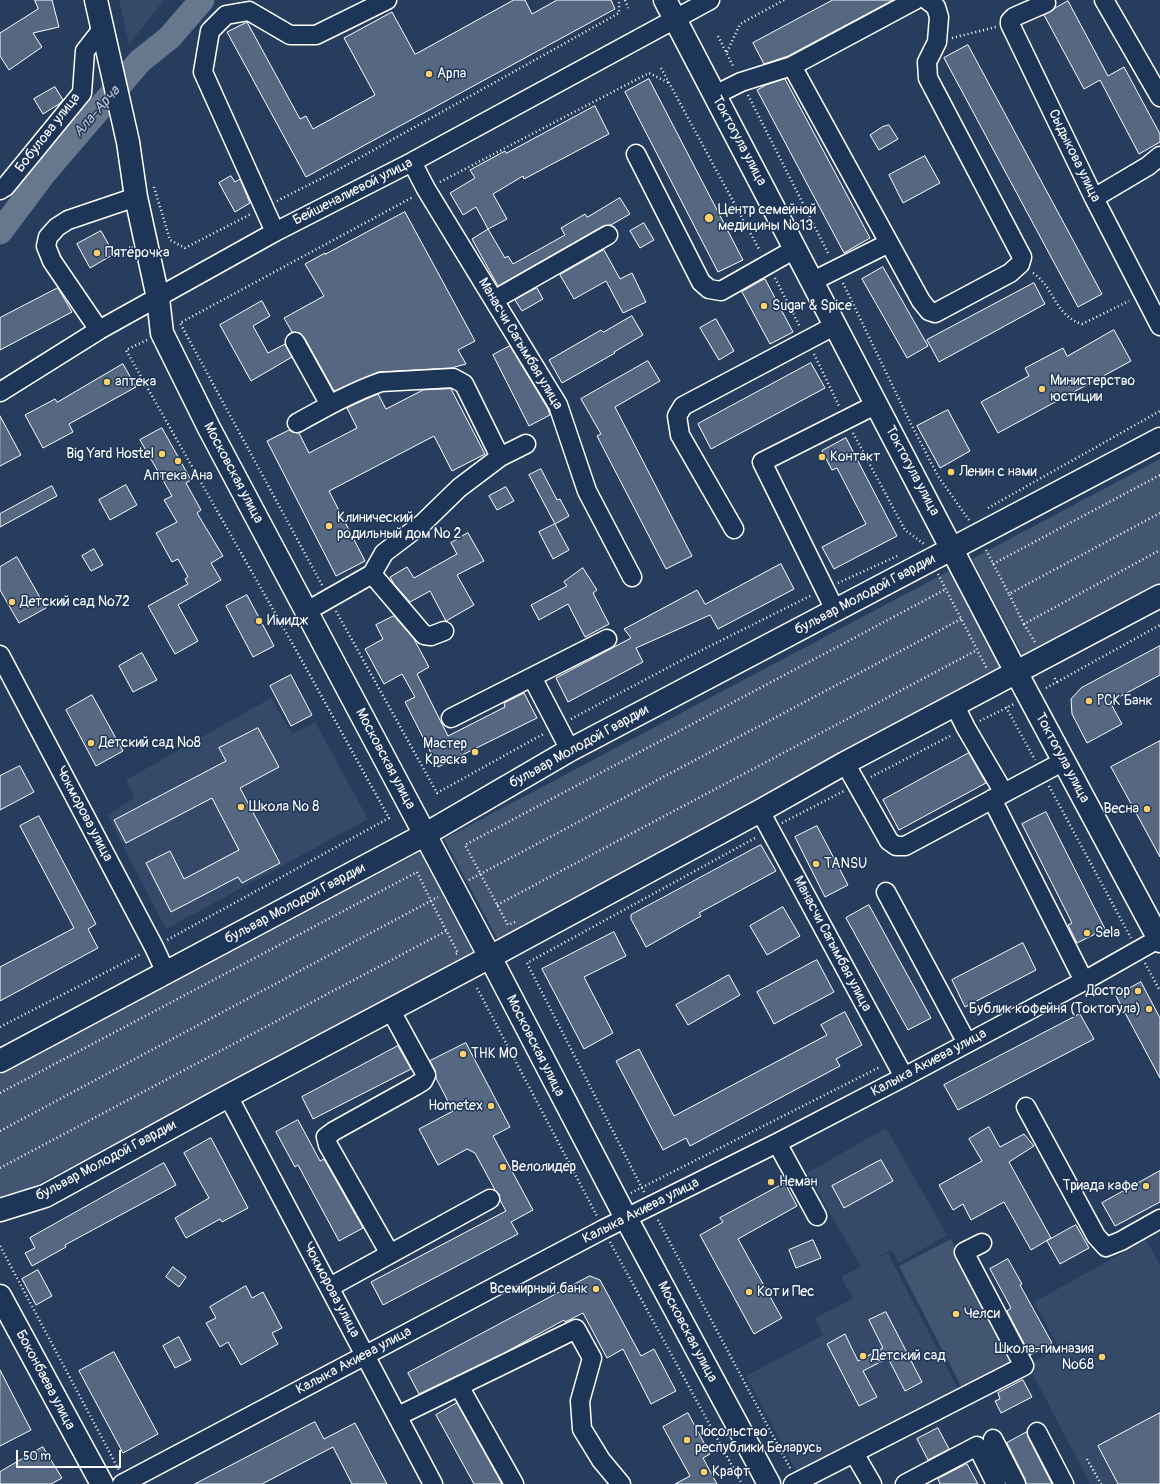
<!DOCTYPE html>
<meta charset="utf-8">
<style>
body{margin:0}
#map{position:relative;width:1160px;height:1484px;overflow:hidden;background:#263d5e;font-family:Pangolin,sans-serif}
canvas{display:block}
.scale{position:absolute;left:16px;top:1450px;width:105px;height:18px;box-sizing:border-box;border:2px solid #fff;border-top:0;padding-left:5px;font-size:12px;line-height:14px;white-space:nowrap;color:#fff;-webkit-text-stroke:3px #1d3557;paint-order:stroke}
</style>
<div id="map">
<canvas width="1160" height="1484"></canvas>
<div class="scale">50 m</div>
</div>
<script>
const ctx = document.querySelector('canvas').getContext('2d');
ctx.lineJoin = 'round';
function fill(path, color) {
  ctx.fillStyle = color;
  ctx.fill(path, 'evenodd');
}
function strokePath(path, color, width, dash) {
  ctx.strokeStyle = color;
  ctx.lineWidth = width;
  ctx.lineCap = dash ? 'butt' : 'round';
  ctx.setLineDash(dash || []);
  ctx.stroke(path);
}
function write(font, color, halo, rows, align = 'center') {
  ctx.font = font + ' Pangolin,sans-serif';
  ctx.lineWidth = 3;
  ctx.setLineDash([]);
  ctx.textBaseline = 'middle';
  ctx.strokeStyle = halo;
  ctx.fillStyle = color;
  for (const [text, x, y, turn = 0] of rows) {
    ctx.save();
    ctx.translate(x, y);
    ctx.rotate((+turn || 0) * Math.PI / 180);
    ctx.textAlign = isNaN(turn) ? turn : align;
    if (halo) ctx.strokeText(text, 0, 0);
    ctx.fillText(text, 0, 0);
    ctx.restore();
  }
}
const built = new Path2D(`
 M 119,0 L 164,0 L 129,44 Z
 M 271,698 L 292,734 L 315,722 L 368,819 L 166,929 L 107,815 L 134,798 L 126,780 Z
 M 886,1128 L 947,1235 L 899,1263 L 891,1250 L 870,1262 L 888,1253 L 960,1393 L 799,1476 L 746,1376 L 823,1335 L 815,1318 L 853,1299 L 841,1277 L 861,1267 L 807,1173 Z
 M 1146,1240 L 1160,1265 L 1160,1484 L 1090,1484 L 1028,1365 L 1059,1348 L 1034,1302 Z`);
const green = new Path2D(`
 M 1160,459 L 1160,588 L 1025,660 L 972,559 Z
 M 949,571 L 1003,672 L 498,940 L 444,839 Z
 M 420,852 L 473,953 L 14,1197 L 0,1203 L 0,1075 Z
 M 951,1239 L 1014,1362 L 962,1388 L 899,1266 Z`);
const river = new Path2D(`
 M 0,232 L 45,172 L 140,61 L 169,38 L 202,0`);
const building = new Path2D(`
 M 35,0 L 52,0 L 59,27 L 33,33 L 42,47 L 9,70 L 0,56 L 0,33 L 38,9 Z
 M 514,0 L 525,0 L 532,14 L 557,0 L 611,0 L 615,9 L 306,177 L 227,32 L 247,22 L 300,119 L 306,116 L 313,129 L 375,95 L 344,38 L 392,12 L 415,54 Z
 M 833,0 L 893,0 L 788,56 L 764,64 L 753,43 Z
 M 1068,1 L 1108,76 L 1124,67 L 1160,134 L 1160,142 L 1139,154 L 1100,80 L 1084,89 L 1044,15 Z
 M 968,45 L 1102,294 L 1078,307 L 944,58 Z
 M 649,79 L 743,260 L 718,272 L 625,92 Z
 M 785,79 L 870,238 L 844,253 L 757,90 L 766,85 Z
 M 55,87 L 63,100 L 59,104 L 43,114 L 34,99 Z
 M 595,106 L 609,134 L 524,179 L 523,176 L 493,194 L 507,219 L 488,229 L 476,207 L 463,215 L 450,193 L 475,178 L 470,170 L 505,151 L 506,153 Z
 M 889,125 L 898,139 L 879,150 L 870,135 L 882,127 Z
 M 925,156 L 940,183 L 903,203 L 889,175 Z
 M 231,176 L 235,182 L 240,179 L 250,203 L 235,212 L 219,183 Z
 M 620,198 L 630,214 L 611,225 L 603,226 L 498,286 L 472,239 L 488,229 L 505,258 L 508,256 L 513,264 L 565,235 L 561,228 L 585,214 L 587,217 Z
 M 405,212 L 475,341 L 458,350 L 466,364 L 451,368 L 378,372 L 334,391 L 304,337 L 300,333 L 292,332 L 284,318 L 324,296 L 305,264 L 325,253 L 325,254 Z
 M 644,223 L 654,240 L 640,248 L 630,231 Z
 M 101,231 L 114,254 L 90,268 L 77,244 Z
 M 604,250 L 620,279 L 632,273 L 646,302 L 623,313 L 606,281 L 574,299 L 560,275 Z
 M 883,267 L 928,346 L 907,358 L 862,279 Z
 M 765,279 L 793,332 L 770,344 L 742,292 Z
 M 1034,283 L 1045,304 L 939,362 L 927,340 Z
 M 58,288 L 72,312 L 0,350 L 0,318 Z
 M 537,288 L 543,299 L 522,311 L 515,300 Z
 M 262,301 L 270,316 L 253,326 L 268,353 L 285,344 L 292,357 L 251,381 L 220,325 Z
 M 632,316 L 643,335 L 614,352 L 615,353 L 562,383 L 549,360 L 601,330 L 603,332 Z
 M 716,319 L 734,351 L 719,360 L 700,328 Z
 M 1114,330 L 1131,361 L 998,433 L 981,402 L 1029,376 L 1025,368 L 1063,348 L 1067,356 Z
 M 510,346 L 548,409 L 550,415 L 529,426 L 493,355 Z
 M 648,361 L 660,381 L 615,407 L 692,556 L 666,569 L 597,436 L 601,434 L 581,399 Z
 M 811,363 L 825,388 L 711,449 L 698,424 Z
 M 123,364 L 136,387 L 69,424 L 73,432 L 43,448 L 25,415 L 55,399 L 57,402 Z
 M 451,389 L 485,454 L 452,471 L 434,436 L 329,491 L 365,561 L 336,576 L 267,441 L 289,430 L 292,432 L 299,433 L 309,453 L 357,428 L 347,408 L 364,400 L 378,394 L 386,409 L 423,390 Z
 M 948,410 L 970,451 L 940,468 L 917,426 Z
 M 0,416 L 21,455 L 0,466 Z
 M 162,428 L 191,480 L 186,483 L 201,510 L 197,513 L 223,556 L 211,563 L 221,580 L 178,605 L 198,641 L 175,654 L 148,606 L 188,584 L 185,579 L 188,577 L 178,559 L 172,562 L 156,533 L 177,522 L 164,500 L 172,496 L 140,440 Z
 M 846,438 L 897,536 L 834,569 L 822,547 L 866,524 L 837,468 L 832,470 L 822,451 Z
 M 541,469 L 557,500 L 560,499 L 569,516 L 555,524 L 529,475 Z
 M 126,485 L 137,505 L 110,520 L 99,500 Z
 M 52,486 L 57,496 L 0,527 L 0,514 Z
 M 506,487 L 514,501 L 497,510 L 489,496 Z
 M 555,524 L 569,550 L 553,559 L 539,532 Z
 M 468,533 L 484,561 L 457,575 L 474,605 L 446,621 L 430,591 L 410,602 L 394,584 L 390,577 L 407,567 L 414,578 L 457,554 L 451,543 Z
 M 94,549 L 103,565 L 91,571 L 82,556 Z
 M 17,557 L 46,608 L 19,623 L 0,590 L 0,567 Z
 M 781,564 L 794,589 L 718,629 L 710,615 L 636,648 L 643,662 L 568,702 L 556,678 L 631,638 L 624,629 L 697,590 L 705,604 Z
 M 583,568 L 597,590 L 593,593 L 609,624 L 585,637 L 568,604 L 539,620 L 531,605 L 567,586 L 564,582 Z
 M 247,595 L 274,646 L 253,657 L 226,606 Z
 M 394,616 L 414,639 L 429,667 L 417,674 L 448,736 L 505,707 L 504,703 L 524,693 L 537,718 L 438,767 L 405,702 L 415,697 L 402,674 L 384,684 L 365,649 L 383,639 L 376,625 Z
 M 1160,646 L 1160,675 L 1110,702 L 1122,724 L 1087,743 L 1072,714 L 1071,699 L 1081,688 Z
 M 142,653 L 157,680 L 133,692 L 119,666 Z
 M 291,675 L 312,715 L 291,726 L 270,686 Z
 M 92,695 L 123,751 L 96,766 L 66,710 Z
 M 258,728 L 279,767 L 240,788 L 280,863 L 242,883 L 238,877 L 171,912 L 146,863 L 170,851 L 184,879 L 239,850 L 212,798 L 126,843 L 114,820 L 226,761 L 219,748 Z
 M 1160,741 L 1160,857 L 1111,767 Z
 M 969,753 L 986,783 L 899,830 L 883,800 Z
 M 20,766 L 34,792 L 0,810 L 0,776 Z
 M 1046,812 L 1105,929 L 1077,943 L 1068,925 L 1072,923 L 1022,824 Z
 M 39,816 L 96,924 L 88,929 L 98,948 L 0,1001 L 0,967 L 74,928 L 20,826 Z
 M 817,826 L 848,885 L 825,897 L 795,837 Z
 M 761,845 L 776,871 L 699,913 L 701,916 L 646,947 L 631,919 L 631,915 Z
 M 869,905 L 931,1018 L 908,1030 L 846,918 Z
 M 783,907 L 800,936 L 767,955 L 750,926 Z
 M 614,932 L 626,956 L 584,977 L 613,1033 L 584,1049 L 542,969 Z
 M 1023,943 L 1036,970 L 965,1007 L 952,980 Z
 M 817,960 L 834,992 L 774,1024 L 757,992 Z
 M 729,975 L 740,995 L 688,1025 L 676,1005 Z
 M 1141,982 L 1160,1018 L 1160,1078 L 1116,996 Z
 M 845,1012 L 862,1045 L 836,1059 L 840,1066 L 690,1146 L 686,1138 L 663,1150 L 616,1061 L 639,1049 L 674,1116 L 827,1035 L 821,1025 Z
 M 1080,1014 L 1094,1039 L 958,1110 L 944,1085 Z
 M 466,1043 L 510,1127 L 493,1136 L 533,1210 L 511,1222 L 518,1234 L 383,1305 L 371,1282 L 506,1211 L 500,1200 L 499,1194 L 495,1190 L 475,1153 L 467,1149 L 438,1165 L 419,1129 L 453,1111 L 436,1078 L 435,1070 L 430,1061 Z
 M 398,1046 L 411,1069 L 313,1119 L 302,1097 Z
 M 298,1120 L 320,1161 L 324,1159 L 363,1228 L 339,1241 L 298,1165 L 295,1167 L 276,1132 Z
 M 989,1127 L 1000,1147 L 1024,1134 L 1034,1146 L 1009,1162 L 1051,1238 L 1031,1250 L 1004,1202 L 971,1220 L 963,1204 L 953,1210 L 939,1185 L 982,1161 L 969,1139 Z
 M 211,1138 L 248,1208 L 222,1222 L 220,1219 L 186,1238 L 175,1218 L 209,1198 L 184,1153 Z
 M 881,1160 L 893,1181 L 844,1208 L 832,1186 Z
 M 164,1163 L 176,1185 L 65,1245 L 66,1247 L 32,1266 L 25,1253 L 35,1248 L 30,1238 Z
 M 1160,1171 L 1160,1202 L 1115,1226 L 1102,1203 Z
 M 785,1183 L 797,1206 L 738,1239 L 782,1318 L 754,1334 L 700,1235 L 723,1222 L 720,1218 Z
 M 1076,1225 L 1089,1248 L 1060,1264 L 1047,1241 Z
 M 813,1240 L 821,1258 L 796,1268 L 789,1250 Z
 M 1008,1259 L 1022,1284 L 1020,1285 L 1052,1343 L 1030,1355 L 1007,1311 L 1011,1308 L 990,1269 Z
 M 173,1267 L 186,1277 L 179,1287 L 166,1277 Z
 M 38,1270 L 52,1296 L 36,1305 L 22,1279 Z
 M 590,1276 L 600,1280 L 641,1356 L 654,1349 L 676,1391 L 651,1404 L 623,1349 L 607,1358 L 583,1313 L 565,1322 L 564,1320 L 504,1353 L 419,1394 L 408,1373 Z
 M 246,1286 L 252,1298 L 263,1292 L 282,1328 L 272,1333 L 278,1344 L 241,1365 L 228,1342 L 220,1347 L 206,1323 L 216,1318 L 210,1307 Z
 M 886,1312 L 922,1382 L 905,1391 L 888,1358 L 863,1371 L 877,1397 L 859,1406 L 827,1344 L 845,1334 L 858,1361 L 883,1348 L 869,1320 Z
 M 179,1337 L 191,1360 L 175,1368 L 163,1346 Z
 M 114,1352 L 158,1434 L 123,1453 L 79,1371 Z
 M 0,1370 L 31,1430 L 0,1446 Z
 M 1023,1380 L 1032,1397 L 1001,1413 L 995,1401 L 1000,1399 L 998,1393 Z
 M 457,1403 L 502,1484 L 474,1484 L 436,1415 Z
 M 688,1413 L 710,1454 L 703,1458 L 717,1484 L 675,1484 L 690,1476 L 663,1427 Z
 M 1160,1413 L 1160,1484 L 1118,1484 L 1098,1446 Z
 M 315,1422 L 324,1439 L 355,1423 L 387,1484 L 352,1484 L 333,1447 L 262,1484 L 195,1484 Z
 M 938,1428 L 949,1449 L 928,1460 L 917,1439 Z
 M 1027,1432 L 1028,1437 L 1052,1484 L 1026,1484 L 1025,1479 L 1007,1443 Z
 M 43,1447 L 62,1478 L 51,1484 L 0,1484 L 0,1472 Z
 M 967,1464 L 978,1484 L 940,1484 L 938,1479 Z`);
const path = new Path2D(`
 M 625,0 L 628,8
 M 718,36 L 734,68
 M 952,38 L 996,27
 M 727,52 L 740,24 L 784,0
 M 661,68 L 760,251
 M 748,95 L 829,255
 M 440,182 L 649,73 L 669,83
 M 154,187 L 170,240 L 185,248 L 251,214
 M 277,201 L 336,171 L 619,13 L 619,0
 M 1033,273 C 1055,288 1054,315 1082,324 L 1129,301
 M 775,278 L 800,327
 M 843,283 L 911,424 L 938,476 L 969,520
 M 147,340 L 126,350 L 296,650 L 389,818 L 167,940
 M 814,354 L 839,406
 M 853,433 L 905,530 L 924,544
 M 988,508 L 1160,411
 M 1160,513 L 1009,594 L 1024,624 L 1160,550
 M 986,550 L 1009,594
 M 993,564 L 1160,475
 M 938,574 L 987,669
 M 838,583 L 897,556
 M 322,585 L 180,323 L 413,197
 M 336,611 L 437,793 L 545,733
 M 1024,624 L 1036,644
 M 1057,682 L 1160,625
 M 1046,688 L 1057,682 L 1054,677
 M 1006,707 L 1035,760
 M 571,719 L 686,658 L 812,595
 M 980,721 L 1014,704
 M 871,777 L 952,735
 M 1049,786 L 1131,938
 M 782,823 L 844,791
 M 469,880 L 961,619
 M 497,905 L 977,650
 M 515,922 L 508,925 L 465,845 L 946,589
 M 1145,963 L 1160,991
 M 477,988 L 597,1216
 M 0,1027 L 141,954
 M 0,1093 L 417,872 L 431,901 L 458,953 L 455,954
 M 0,1131 L 438,897
 M 0,1168 L 446,931
 M 644,1192 L 527,963 L 757,837
 M 631,1193 L 880,1067
 M 658,1220 L 790,1468
 M 610,1242 L 742,1484
 M 0,1246 L 119,1470
 M 1087,1459 L 1101,1484`);
const minor = new Path2D(`
 M 1104,0 L 1160,97
 M 1046,3 L 1014,17 L 1010,21 L 1010,24 L 1094,198 L 1160,326
 M 792,66 L 921,301 L 929,311 L 935,313 L 1010,273 L 1020,264 L 1022,257 L 928,78 L 927,62 L 937,42 L 939,17 L 936,7 L 927,0
 M 715,95 L 741,82 L 792,66 L 915,0
 M 636,154 L 701,282 L 709,289 L 721,291 L 795,249
 M 412,162 L 426,189 L 558,405 L 587,491 L 632,577
 M 0,190 L 5,187 L 82,93 L 85,51 L 103,28
 M 1094,198 L 1148,166 L 1160,156
 M 275,232 L 203,72 L 210,31 L 226,15 L 249,11 L 290,35 L 316,35 L 387,0
 M 813,281 L 889,243
 M 494,300 L 608,235
 M 99,330 L 52,261 L 46,246 L 48,237 L 57,227 L 68,220 L 136,197
 M 295,342 L 330,405
 M 0,392 L 99,330 L 275,232 L 412,162 L 710,0
 M 297,423 C 324,408 352,392 381,382 L 453,378 L 464,384 L 500,457
 M 734,529 L 680,435 L 677,416 L 683,406 L 836,325
 M 372,574 L 424,635 L 431,636 L 444,631
 M 835,610 L 762,462 L 877,404
 M 307,611 L 372,574 L 384,553 L 422,524 L 459,488 L 500,457 L 526,444
 M 0,655 L 154,947 L 166,973
 M 532,677 L 570,750
 M 954,704 L 966,728 L 1004,793
 M 451,718 L 607,639
 M 845,763 L 889,841 L 896,846 L 905,846 L 1064,761
 M 992,799 L 1084,981
 M 760,811 L 904,1077
 M 886,892 L 967,1043
 M 228,1096 L 433,1484
 M 1026,1107 L 1096,1236 L 1106,1247 L 1121,1241 L 1160,1219
 M 777,1143 L 817,1216
 M 390,1254 L 328,1145 L 326,1137 L 334,1131 L 415,1086 L 423,1081 L 426,1075 L 390,1009
 M 330,1287 L 490,1199
 M 459,1386 L 514,1484
 M 398,1416 L 576,1329 L 592,1358 L 580,1401 L 582,1429 L 601,1460 L 621,1484
 M 1037,1432 L 1064,1484
 M 993,1439 L 1016,1484
 M 854,1453 L 872,1484
 M 122,1484 L 604,1229 L 777,1143 L 904,1077 L 1084,981 L 1160,938
 M 793,1484 L 1024,1366 L 964,1252 L 982,1243
 M 905,1484 L 977,1446 L 996,1484`);
const major = new Path2D(`
 M 96,0 L 128,142 L 136,197 L 158,298 L 162,333 L 209,428 L 490,957 L 626,1218 L 769,1484
 M 665,0 L 1016,672 L 1160,941
 M 0,1061 L 424,835 L 570,750 L 1160,439
 M 0,1210 L 45,1196 L 228,1096 L 490,957 L 760,811 L 845,763 L 1160,596
 M 0,1296 L 102,1484`);
const markers = [
 [429,74,4,"#ffd166"],
 [709,218,5,"#ffd166"],
 [97,253,4,"#ffd166"],
 [764,306,4,"#ffd166"],
 [107,382,4,"#ffd166"],
 [1042,389,4,"#ffd166"],
 [162,454,4,"#ffd166"],
 [822,457,4,"#ffd166"],
 [178,461,4,"#ffd166"],
 [951,472,4,"#ffd166"],
 [329,526,4,"#ffd166"],
 [12,602,4,"#ffd166"],
 [259,621,4,"#ffd166"],
 [1089,701,4,"#ffd166"],
 [91,743,4,"#ffd166"],
 [475,752,4,"#ffd166"],
 [241,807,4,"#ffd166"],
 [1147,809,4,"#ffd166"],
 [816,864,4,"#ffd166"],
 [1087,933,4,"#ffd166"],
 [1138,991,4,"#ffd166"],
 [1149,1009,4,"#ffd166"],
 [463,1054,4,"#ffd166"],
 [491,1106,4,"#ffd166"],
 [503,1167,4,"#ffd166"],
 [771,1182,4,"#ffd166"],
 [1146,1186,4,"#ffd166"],
 [596,1289,4,"#ffd166"],
 [749,1292,4,"#ffd166"],
 [956,1314,4,"#ffd166"],
 [863,1356,4,"#ffd166"],
 [1102,1357,4,"#ffd166"],
 [687,1440,4,"#ffd166"],
 [704,1472,4,"#ffd166"]
];
const poiNames = [
 ["Арпа",437,74],
 ["Центр семейной",718,210],
 ["медицины №13",718,226],
 ["Пятёрочка",105,253],
 ["Sugar & Spice",772,306],
 ["Министерство",1050,381],
 ["юстиции",1050,397],
 ["аптека",115,382],
 ["Big Yard Hostel",154,454,"right"],
 ["Контакт",830,457],
 ["Ленин с нами",959,472],
 ["Аптека Ана",178,476,"center"],
 ["Клинический",337,518],
 ["родильный дом № 2",337,534],
 ["Детский сад №72",20,602],
 ["Имидж",267,621],
 ["РСК Банк",1097,701],
 ["Детский сад №8",99,743],
 ["Мастер",467,744,"right"],
 ["Краска",467,760,"right"],
 ["Школа № 8",249,807],
 ["Весна",1139,809,"right"],
 ["TANSU",824,864],
 ["Sela",1095,933],
 ["Достор",1130,991,"right"],
 ["Бублик кофейня (Токтогула)",1141,1009,"right"],
 ["ТНК МО",471,1054],
 ["Hometex",483,1106,"right"],
 ["Велолидер",511,1167],
 ["Неман",779,1182],
 ["Триада кафе",1138,1186,"right"],
 ["Всемирный банк",588,1289,"right"],
 ["Кот и Пес",757,1292],
 ["Челси",964,1314],
 ["Школа-гимназия",1094,1349,"right"],
 ["№68",1094,1365,"right"],
 ["Детский сад",871,1356],
 ["Посольство",695,1432],
 ["республики Беларусь",695,1448],
 ["Крафт",712,1472]
];
const streetNames = [
 ["Бобулова улица",48,133,-52],
 ["Токтогула улица",739,141,62],
 ["Сыдыкова улица",1074,156,64],
 ["Бейшеналиевой улица",353,192,-27],
 ["Манасчи Сагымбая улица",520,344,59],
 ["Токтогула улица",912,471,62],
 ["Московская улица",233,473,62],
 ["бульвар Молодой Гвардии",865,595,-28],
 ["бульвар Молодой Гвардии",579,747,-29],
 ["Токтогула улица",1062,758,62],
 ["Московская улица",385,759,62],
 ["Чокморова улица",84,814,62],
 ["бульвар Молодой Гвардии",295,904,-28],
 ["Манасчи Сагымбая улица",832,944,62],
 ["Московская улица",535,1046,63],
 ["Калыка Акиева улица",929,1063,-28],
 ["бульвар Молодой Гвардии",106,1161,-28],
 ["Калыка Акиева улица",641,1211,-27],
 ["Чокморова улица",331,1290,62],
 ["Московская улица",687,1332,62],
 ["Калыка Акиева улица",354,1361,-28],
 ["Боконбаева улица",45,1380,62]
];
const waterNames = [
 ["Ала-Арча",97,112,-49]
];
fill(built, '#344a68');
fill(green, '#425672');
strokePath(river, '#67788e', 25);
fill(building, '#556781');
strokePath(building, '#fff', 1);
strokePath(minor, '#fff', 21);
strokePath(major, '#fff', 25);
strokePath(path, '#fff', 2.5, [1, 3]);
strokePath(minor, '#1d3557', 18);
strokePath(major, '#1d3557', 22);
for (const [x, y, r, color] of markers) {
  const dot = new Path2D();
  dot.arc(x, y, r, 0, 2 * Math.PI);
  ctx.fillStyle = color;
  ctx.fill(dot);
  strokePath(dot, '#1d3557', 1.5);
}
write('14px', '#fff', '#1d3557', poiNames, 'left');
write('14px', '#fff', '#1d3557', streetNames);
write('italic 15px', '#bbc2cc', '#1d3557', waterNames);
</script>
